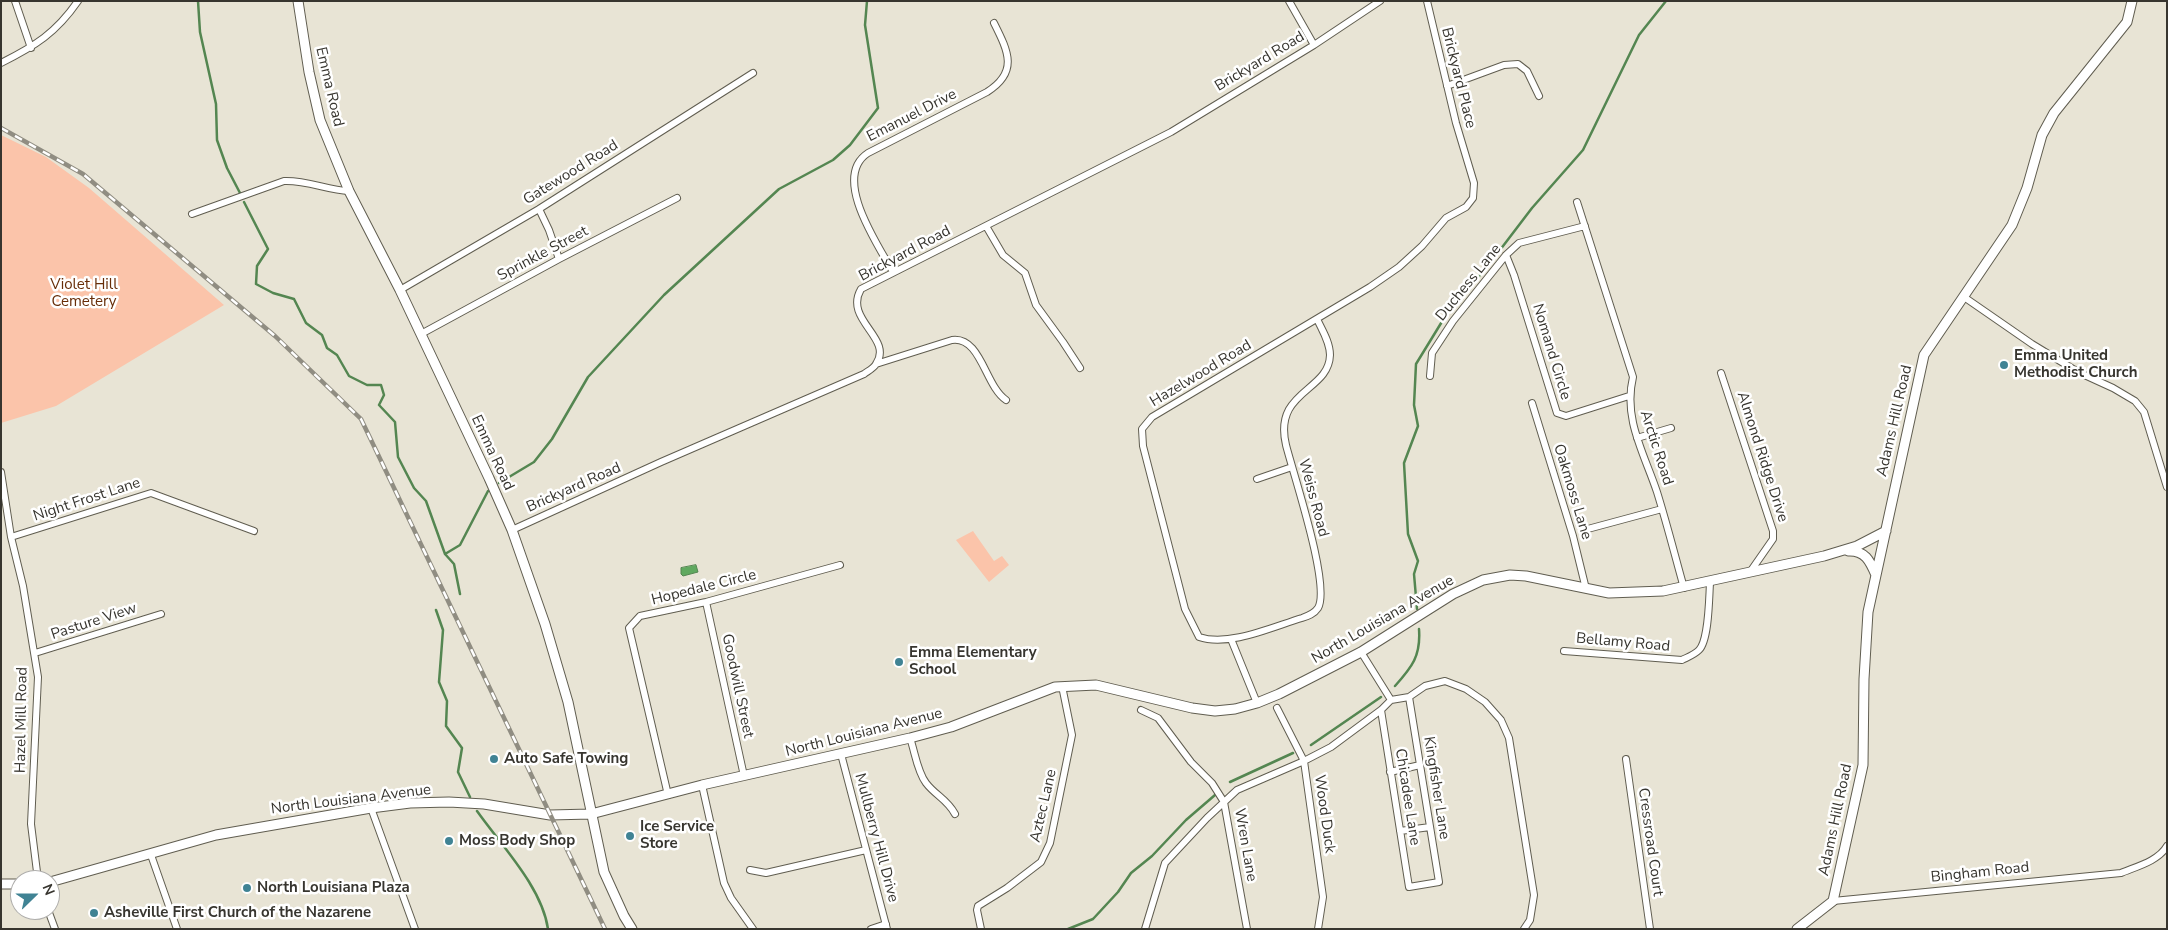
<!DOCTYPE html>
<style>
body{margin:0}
#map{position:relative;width:2168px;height:930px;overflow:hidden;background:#e8e4d5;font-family:"Nunito Sans",sans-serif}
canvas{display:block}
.frame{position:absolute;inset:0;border:2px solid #37352f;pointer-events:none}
.north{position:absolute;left:10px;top:870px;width:50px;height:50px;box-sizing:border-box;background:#fff;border:1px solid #afaeac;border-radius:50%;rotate:68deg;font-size:14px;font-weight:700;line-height:20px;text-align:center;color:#37352f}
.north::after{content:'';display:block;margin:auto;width:18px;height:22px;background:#408394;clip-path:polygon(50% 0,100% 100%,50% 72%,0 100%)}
</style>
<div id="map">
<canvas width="2168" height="930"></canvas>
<div class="frame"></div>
<div class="north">N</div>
</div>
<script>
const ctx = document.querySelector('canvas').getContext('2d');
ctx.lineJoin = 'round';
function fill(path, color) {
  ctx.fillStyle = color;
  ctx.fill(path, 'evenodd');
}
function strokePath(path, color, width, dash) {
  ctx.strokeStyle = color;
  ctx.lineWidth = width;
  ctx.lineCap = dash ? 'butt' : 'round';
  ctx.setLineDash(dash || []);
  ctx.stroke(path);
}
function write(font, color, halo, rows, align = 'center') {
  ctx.font = font + ' "Nunito Sans",sans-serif';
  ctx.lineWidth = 5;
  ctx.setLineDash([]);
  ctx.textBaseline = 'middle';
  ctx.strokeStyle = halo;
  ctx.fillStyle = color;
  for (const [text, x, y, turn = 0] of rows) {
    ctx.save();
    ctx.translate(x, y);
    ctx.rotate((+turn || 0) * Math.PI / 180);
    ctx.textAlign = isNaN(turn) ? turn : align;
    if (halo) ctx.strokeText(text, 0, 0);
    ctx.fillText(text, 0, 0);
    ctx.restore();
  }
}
const green = new Path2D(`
 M 1,135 L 46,157 L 89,188 L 224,305 L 56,406 L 1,423 Z
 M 973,531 L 994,561 L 1002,556 L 1009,565 L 989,582 L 956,540 Z`);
const water = new Path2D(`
 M 696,565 L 698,572 L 683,576 L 681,574 L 681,568 Z`);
const stream = new Path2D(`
 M 198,1 L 200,32 L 216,104 L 217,140 L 227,168 L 240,193
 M 244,202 L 268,249 L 257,266 L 256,284 L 273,293 L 294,299 L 306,323 L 322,335 L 327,348 L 337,355 L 349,376 L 367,385 L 381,385 L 384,395 L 379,405 L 395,422 L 398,457 L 414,488 L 426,501 L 445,554 L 454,564 L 460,594
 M 499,483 L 534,462 L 552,439 L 588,377 L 664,295 L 779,189 L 833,160 L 850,145 L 878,108 L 865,25 L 867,1
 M 445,554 L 460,545 L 488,491
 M 1417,609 L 1414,574 L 1418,561 L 1408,534 L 1404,463 L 1418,426 L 1414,405 L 1416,364 L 1454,302 L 1484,271 L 1532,208 L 1583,150 L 1639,35 L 1666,1
 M 436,610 L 443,630 L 439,682 L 447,701 L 446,726 L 462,748 L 458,772 L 470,797
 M 1395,686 C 1412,667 1421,656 1419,629
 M 1311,745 L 1381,697
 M 1230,782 L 1293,753
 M 477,811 C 501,845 542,887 548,929
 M 1068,929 L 1093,919 L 1118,892 L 1131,873 L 1152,856 L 1186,820 L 1215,795`);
const street = new Path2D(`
 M 15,1 L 31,48
 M 1289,1 L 1314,45
 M 1,63 C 35,46 56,33 78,1
 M 1447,86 L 1504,65 L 1518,64 L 1527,71 L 1539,96
 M 1577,202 L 1633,377 C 1623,419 1644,453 1657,492 C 1667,524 1675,556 1684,588
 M 539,209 L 549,230 L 559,259
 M 192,214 L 284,181 C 307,180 327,190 349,191
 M 986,226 L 1003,255 L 1025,273 L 1036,305 L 1063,342 L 1080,368
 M 1506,255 L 1514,275 L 1557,413 L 1566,416 L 1629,396
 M 893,272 C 878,245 831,177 868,153 L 987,92 C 1019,72 1008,51 994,23
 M 400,290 L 539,209 L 753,73
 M 1964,297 L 2032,344 L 2078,372 L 2113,388 L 2135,401 L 2144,412 L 2167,487
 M 1317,319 C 1322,330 1330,342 1330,355 C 1329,392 1273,390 1286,445 C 1293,473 1331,586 1318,608 C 1314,614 1308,616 1302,618 C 1272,627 1229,647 1199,637 L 1185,609 L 1143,446 L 1142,429 L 1152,417 L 1370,287 L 1399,267 L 1422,246 L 1446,218 L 1466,207 L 1473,198 L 1474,183 L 1456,123 L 1427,1
 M 421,334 L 559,259 L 677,198
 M 876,364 L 952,340 C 981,336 985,386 1006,400
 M 1721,373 L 1773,531 L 1773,539 L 1750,572
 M 1430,376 L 1432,353 L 1453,321 L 1506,255 L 1519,243 L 1585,226
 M 1532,403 L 1573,536 L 1586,589
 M 1637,438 L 1671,428
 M 1,472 L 11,537 L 23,586 L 38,677 L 31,824 L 38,880
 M 1257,479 L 1292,467
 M 512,530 L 661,462 L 864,374 C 868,371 874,368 876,364 C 894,338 843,320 861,289 L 1171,132 L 1314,45 L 1380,1
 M 1584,530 L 1662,509
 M 11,537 L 151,493 L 254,531
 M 706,602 L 744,776
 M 1231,639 L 1257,703
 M 1564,651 L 1682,660 C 1688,657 1694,655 1699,650 C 1709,640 1709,598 1710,583
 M 1361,652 L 1391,700
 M 35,653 L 161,614
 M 1277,708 L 1304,761 L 1323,897 L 1318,929
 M 1141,710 L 1158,718 L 1191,762 L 1212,783 L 1224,802 L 1247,929
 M 1381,710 L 1409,887 L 1439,882 L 1409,697
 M 910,738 C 915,752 917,771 926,783 C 936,796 947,799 955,814
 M 841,754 L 887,929
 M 1626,759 L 1650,929
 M 1390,772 L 1420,765
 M 702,785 L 724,883 L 731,898 L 753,929
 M 668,795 L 629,628 L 640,616 L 706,602 L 840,565
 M 371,808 L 415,929
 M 1400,831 L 1430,827
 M 151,855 L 177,929
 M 750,870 L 766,873 L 866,850
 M 1833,901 L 2121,873 C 2135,867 2159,861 2167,846
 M 48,910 L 55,929
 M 871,929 L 886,924
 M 981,929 L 977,910 L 978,906 L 1007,888 L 1041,862 L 1050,843 L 1072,735 L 1062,686
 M 1145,929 L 1165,863 L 1207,818 L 1237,790 L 1304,761 L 1331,747 L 1381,710 L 1391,700 L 1409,697 L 1425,686 L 1445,681 L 1466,689 L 1485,702 L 1501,720 L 1509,738 L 1534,895 L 1530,920 L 1524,929`);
const secondary = new Path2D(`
 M 298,1 L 309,72 L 320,120 L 349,191 L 400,290 L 489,478 L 512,530 L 545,624 L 568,702 L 604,872 L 624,916 L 632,929
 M 1848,551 C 1865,550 1870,561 1876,575
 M 50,882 L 216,835 L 371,808 L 410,803 L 449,802 L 484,804 L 550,815 L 591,814 L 702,785 L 910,738 L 951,727 L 1055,687 L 1096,685 L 1192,708 L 1215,711 L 1235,709 L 1257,703 L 1279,694 L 1361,652 L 1453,594 L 1483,580 L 1510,575 L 1526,576 L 1609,593 L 1663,591 L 1824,556 L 1857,546 L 1886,531
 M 1,884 L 20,884
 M 1797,929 L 1833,901 L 1863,765 L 1864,679 L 1868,612 L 1924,355 L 2012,225 L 2027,188 L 2042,135 L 2054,113 L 2127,22 L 2132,1`);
const rail = new Path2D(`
 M 1,128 L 83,174 L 275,336 L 361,419 L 605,929`);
const markers = [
 [2004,365,5,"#408394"],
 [899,662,5,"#408394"],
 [494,759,5,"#408394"],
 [630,836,5,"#408394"],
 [449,841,5,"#408394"],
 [247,888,5,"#408394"],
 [94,913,5,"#408394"]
];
const streetNames = [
 ["Brickyard Road",1260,62,-31],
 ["Brickyard Place",1458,78,76],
 ["Emma Road",329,87,77],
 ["Emanuel Drive",912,116,-27],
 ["Gatewood Road",571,173,-32],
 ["Sprinkle Street",543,254,-28],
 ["Brickyard Road",905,254,-28],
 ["Duchess Lane",1469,283,-51],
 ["Nomand Circle",1551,352,73],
 ["Hazelwood Road",1201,374,-31],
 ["Adams Hill Road",1895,421,-77],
 ["Arctic Road",1656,448,72],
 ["Emma Road",492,453,65],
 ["Almond Ridge Drive",1762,457,72],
 ["Brickyard Road",574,488,-24],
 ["Oakmoss Lane",1572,492,73],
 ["Weiss Road",1313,498,75],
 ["Night Frost Lane",87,500,-18],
 ["Hopedale Circle",704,588,-14],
 ["North Louisiana Avenue",1383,620,-30],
 ["Pasture View",94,622,-18],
 ["Bellamy Road",1623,643,5],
 ["Goodwill Street",737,686,78],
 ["Hazel Mill Road",22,720,-89],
 ["North Louisiana Avenue",864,733,-14],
 ["Kingfisher Lane",1436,788,81],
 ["Chicadee Lane",1407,797,81],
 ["North Louisiana Avenue",351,800,-7],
 ["Aztec Lane",1044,806,-77],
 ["Wood Duck",1324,814,82],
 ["Adams Hill Road",1836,820,-78],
 ["Mullberry Hill Drive",876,838,75],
 ["Cressroad Court",1650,842,82],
 ["Wren Lane",1245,845,80],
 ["Bingham Road",1980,873,-6]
];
const parkNames = [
 ["Violet Hill",84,285],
 ["Cemetery",84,302]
];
const poiNames = [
 ["Emma United",2014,356],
 ["Methodist Church",2014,373],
 ["Emma Elementary",909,653],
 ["School",909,670],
 ["Auto Safe Towing",504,759],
 ["Ice Service",640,827],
 ["Store",640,844],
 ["Moss Body Shop",459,841],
 ["North Louisiana Plaza",257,888],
 ["Asheville First Church of the Nazarene",104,913]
];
fill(green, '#fbc4aa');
fill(water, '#60a95f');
strokePath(water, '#548651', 1);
strokePath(stream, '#548651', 2.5);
strokePath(street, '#605d50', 8);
strokePath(secondary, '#605d50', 11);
strokePath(street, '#fff', 6);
strokePath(secondary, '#fff', 9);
strokePath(rail, '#908d82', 4.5);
strokePath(rail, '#fff', 2.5, [8]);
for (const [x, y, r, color] of markers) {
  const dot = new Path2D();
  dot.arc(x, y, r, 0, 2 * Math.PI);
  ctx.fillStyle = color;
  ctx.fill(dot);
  strokePath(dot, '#fff', 2);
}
write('15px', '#37352f', '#fff', streetNames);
write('15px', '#672d08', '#fff', parkNames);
write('bold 15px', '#37352f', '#fff', poiNames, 'left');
</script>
